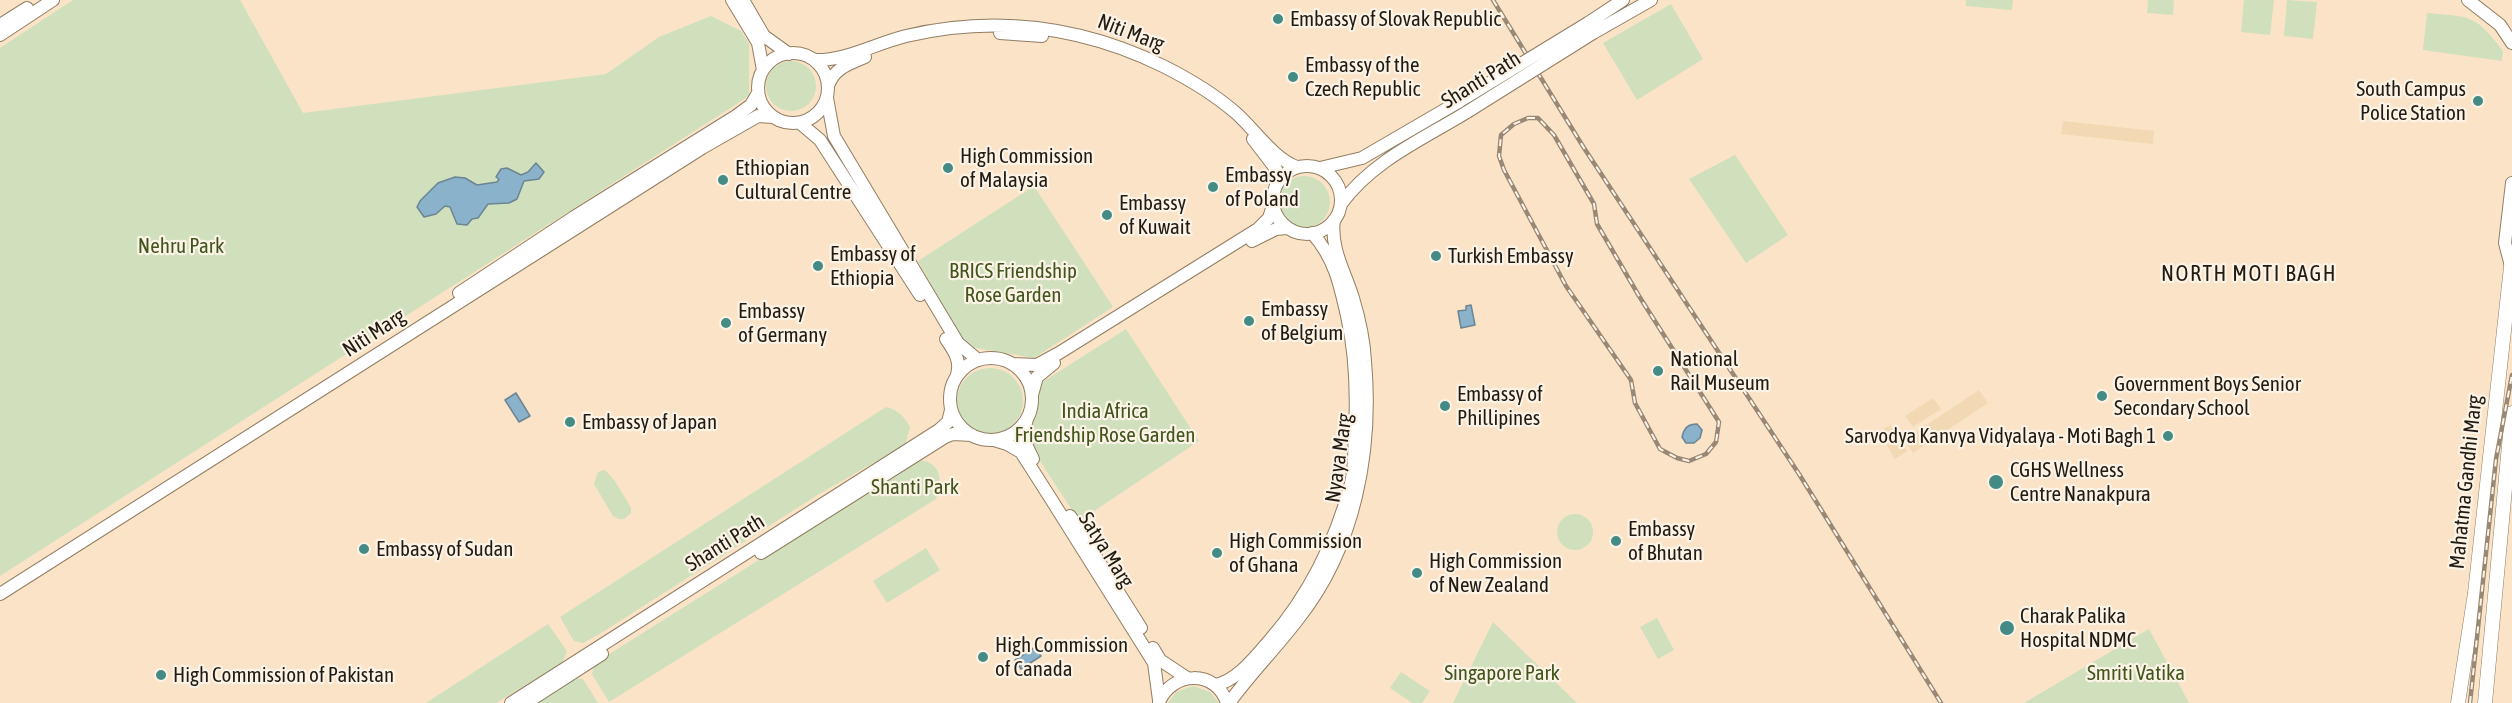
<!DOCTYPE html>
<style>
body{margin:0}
canvas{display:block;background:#fae3c6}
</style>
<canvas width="2512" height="703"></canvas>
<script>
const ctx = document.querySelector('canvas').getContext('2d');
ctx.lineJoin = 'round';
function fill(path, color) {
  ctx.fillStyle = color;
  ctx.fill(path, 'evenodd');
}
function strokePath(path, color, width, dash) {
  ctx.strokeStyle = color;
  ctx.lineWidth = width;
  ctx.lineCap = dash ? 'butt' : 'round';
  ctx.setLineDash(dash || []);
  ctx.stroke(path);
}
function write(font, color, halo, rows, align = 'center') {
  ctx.font = font + ' "Asap Condensed",sans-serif';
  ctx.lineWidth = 4.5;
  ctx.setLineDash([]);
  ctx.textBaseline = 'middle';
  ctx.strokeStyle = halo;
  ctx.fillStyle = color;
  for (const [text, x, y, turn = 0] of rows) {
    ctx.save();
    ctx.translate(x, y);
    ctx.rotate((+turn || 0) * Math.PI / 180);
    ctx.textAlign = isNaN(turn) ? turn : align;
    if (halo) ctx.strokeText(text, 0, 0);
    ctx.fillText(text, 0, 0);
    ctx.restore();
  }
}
const built = new Path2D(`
 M 2063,121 L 2154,131 L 2153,144 L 2061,134 Z
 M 1979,390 L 1988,403 L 1913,453 L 1904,440 Z
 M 1933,398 L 1941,409 L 1913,427 L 1905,416 Z
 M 1890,425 L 1907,451 L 1895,459 L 1879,432 Z`);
const green = new Path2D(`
 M 73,0 L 240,0 L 303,113 L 606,74 L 659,37 L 711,16 L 741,31 L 749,44 L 749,96 L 0,576 L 0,48 Z
 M 1966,0 L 2013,0 L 2012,10 L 1966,6 Z
 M 2148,0 L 2174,0 L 2173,15 L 2147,13 Z
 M 2244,0 L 2274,0 L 2270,35 L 2241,32 Z
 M 2287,0 L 2317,2 L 2313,39 L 2284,36 Z
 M 1671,4 L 1703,59 L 1637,100 L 1603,43 Z
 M 2427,13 C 2471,17 2475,14 2503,51 L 2502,61 L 2423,50 Z
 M766 86a25 25 0 1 1 50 0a25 25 0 1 1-50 0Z
 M 1735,155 L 1788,235 L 1746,263 L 1689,179 Z
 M1278 202a26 26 0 1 1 52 0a26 26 0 1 1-52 0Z
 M 1034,186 L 1113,307 L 1034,358 L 965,346 L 918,261 Z
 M 1126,329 L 1199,441 L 1079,521 L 1027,441 L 1041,383 Z
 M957 401a33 33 0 1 1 66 0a33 33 0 1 1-66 0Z
 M 886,407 C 898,410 904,416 910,427 L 906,442 L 903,446 L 819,494 L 598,635 L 583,643 L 574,641 L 560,617 Z
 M 918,460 C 942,462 943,481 936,499 L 609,702 L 592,674 L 595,663 Z
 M 605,470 L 615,481 L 631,508 L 631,513 L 624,519 L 619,519 L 613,516 L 594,484 L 598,472 Z
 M1557 532a18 18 0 1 1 36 0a18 18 0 1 1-36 0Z
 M 926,548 L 940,570 L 887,603 L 873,581 Z
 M 1657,618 L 1674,650 L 1658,659 L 1640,627 Z
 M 1493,622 L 1577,703 L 1453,703 Z
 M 548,624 L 567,651 L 562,663 L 496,703 L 426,703 Z
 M 2149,629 L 2189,703 L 2024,703 Z
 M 1401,672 L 1430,691 L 1422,703 L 1412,703 L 1390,688 Z
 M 573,678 L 583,679 L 598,703 L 533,703 Z
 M 1193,686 L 1210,692 L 1219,703 L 1168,703 L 1176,692 Z`);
const water = new Path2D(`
 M 536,163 L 544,172 L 539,179 L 524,181 L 517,199 L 509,203 L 488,204 L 478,218 L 472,219 L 467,225 L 457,224 L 450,207 L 445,206 L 436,214 L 424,217 L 417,207 L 420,201 L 438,183 L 455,177 L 465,178 L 477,185 L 497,182 L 499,179 L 496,177 L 501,169 L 507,168 L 521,175 L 528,172 Z
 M 1471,305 L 1475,325 L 1461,328 L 1458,311 L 1466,310 L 1466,306 Z
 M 516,393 L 530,416 L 519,422 L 505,400 Z
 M 1697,424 L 1702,430 L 1700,438 L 1694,443 L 1686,443 L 1682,437 C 1684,428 1688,424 1697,424 Z
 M 1035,647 L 1041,656 L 1021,669 L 1015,660 Z`);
const secondary = new Path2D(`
 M 732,0 L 758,43 L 763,70
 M 743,0 L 764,36 L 789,54
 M 2468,0 L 2500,25 L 2512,43
 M 1588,23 L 1623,0
 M 0,25 L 27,8
 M 1000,33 L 1042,36
 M 1593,33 L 1651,0
 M 0,35 L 53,0
 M758 88a35 35 0 1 1 70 0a35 35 0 1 1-70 0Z
 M 814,60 C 846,61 874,44 906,36 C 995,15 1081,26 1163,66 C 1189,79 1214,94 1236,113 C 1255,130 1274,159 1297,167
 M 828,86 C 834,68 849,64 865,57
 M 827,98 L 834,136 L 958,343 L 978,360
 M 800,123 L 820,140 L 920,295
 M 1253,139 L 1276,169 L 1277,181
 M1273 200a34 34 0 1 1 68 0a34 34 0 1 1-68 0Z
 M 1320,168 L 1362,158 L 1460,101
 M 1341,204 C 1372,161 1423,139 1467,112
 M 1252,241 L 1276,229 L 1287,228
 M 2511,266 L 2505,243 L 2512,183
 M 459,293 L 574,217 L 736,116 L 751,105 L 758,93
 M 946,339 C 955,352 962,362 956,378
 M950 399a41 41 0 1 1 82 0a41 41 0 1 1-82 0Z
 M 1012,364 L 1037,365 L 1059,353 L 1258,229 L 1269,218 L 1273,205
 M 1032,395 L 1037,377 L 1054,363
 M 1027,419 L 1022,436 L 1033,459
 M 994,440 L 1007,444 L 1021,452 L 1051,499 L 1154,663 L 1159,700
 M 1070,516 L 1141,628
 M 761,553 L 945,437 L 953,434 L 972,435
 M 0,594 L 702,148 L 758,116 L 773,117
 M 1153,648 L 1160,660 L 1187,678
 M 1215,685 C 1237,681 1255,657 1270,640 C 1309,595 1336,540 1351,483 C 1355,468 1354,449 1355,433 C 1357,393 1356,355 1347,316 C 1340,284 1334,257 1312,233
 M 1159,702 C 1172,671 1216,669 1227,703
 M 511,703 L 939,430 L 948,422 L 951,410
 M 526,703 L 602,654
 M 1229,703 C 1250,674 1276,648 1298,619 C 1355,547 1373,451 1365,361 C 1364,341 1359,318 1353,298 C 1345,272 1330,248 1334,220`);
const primary = new Path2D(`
 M 2458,703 L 2475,593 L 2512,258
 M 2485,703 L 2512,413`);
const rail = new Path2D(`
 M 1493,0 L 1584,148 L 1799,474 L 1941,703
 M 1528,118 L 1538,118 L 1554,135 L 1594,204 L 1597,224 L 1639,296 L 1719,422 L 1716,442 L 1706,454 L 1689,461 L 1677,458 L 1660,449 L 1635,403 L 1631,380 L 1566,286 L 1504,170 L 1499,156 L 1501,135 L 1514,124 Z
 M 2470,703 L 2496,459 L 2512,375`);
const secondaryBridge = new Path2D(`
 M 1460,101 L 1588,23
 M 1467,112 L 1593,33`);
const markers = [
 [1278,19,6,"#448b85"],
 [1293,77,6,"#448b85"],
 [2478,101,6,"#448b85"],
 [948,168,6,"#448b85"],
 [723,180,6,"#448b85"],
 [1213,187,6,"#448b85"],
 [1107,215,6,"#448b85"],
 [1436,256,6,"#448b85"],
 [818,266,6,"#448b85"],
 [1249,321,6,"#448b85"],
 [726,323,6,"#448b85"],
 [1658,371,6,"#448b85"],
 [2102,396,6,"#448b85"],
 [1445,406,6,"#448b85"],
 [570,422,6,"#448b85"],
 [2168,436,6,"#448b85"],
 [1996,482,8,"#448b85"],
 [1616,541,6,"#448b85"],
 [364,549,6,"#448b85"],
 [1217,553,6,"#448b85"],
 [1417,573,6,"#448b85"],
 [2007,628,8,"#448b85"],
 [983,657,6,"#448b85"],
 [161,675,6,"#448b85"]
];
const poiNames = [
 ["Embassy of Slovak Republic",1290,19],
 ["Embassy of the",1305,65],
 ["Czech Republic",1305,89],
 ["South Campus",2466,89,"right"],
 ["Police Station",2466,113,"right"],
 ["High Commission",960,156],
 ["of Malaysia",960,180],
 ["Ethiopian",735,168],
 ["Cultural Centre",735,192],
 ["Embassy",1225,175],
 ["of Poland",1225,199],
 ["Embassy",1119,203],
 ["of Kuwait",1119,227],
 ["Embassy of",830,254],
 ["Ethiopia",830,278],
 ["Turkish Embassy",1448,256],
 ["Embassy",1261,309],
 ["of Belgium",1261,333],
 ["Embassy",738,311],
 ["of Germany",738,335],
 ["National",1670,359],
 ["Rail Museum",1670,383],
 ["Government Boys Senior",2114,384],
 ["Secondary School",2114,408],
 ["Embassy of",1457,394],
 ["Phillipines",1457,418],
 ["Embassy of Japan",582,422],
 ["Sarvodya Kanvya Vidyalaya - Moti Bagh 1",2156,436,"right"],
 ["CGHS Wellness",2010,470],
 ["Centre Nanakpura",2010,494],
 ["Embassy",1628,529],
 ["of Bhutan",1628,553],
 ["High Commission",1229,541],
 ["of Ghana",1229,565],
 ["Embassy of Sudan",376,549],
 ["High Commission",1429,561],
 ["of New Zealand",1429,585],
 ["Charak Palika",2020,616],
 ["Hospital NDMC",2020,640],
 ["High Commission",995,645],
 ["of Canada",995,669],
 ["High Commission of Pakistan",173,675]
];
const streetNames = [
 ["Niti Marg",1131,33,21],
 ["Shanti Path",1481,80,-32],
 ["Niti Marg",374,333,-33],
 ["Nyaya Marg",1339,458,-82],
 ["Mahatma Gandhi Marg",2466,482,-84],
 ["Shanti Path",725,543,-32],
 ["Satya Marg",1106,550,58]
];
const parkNames = [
 ["Nehru Park",181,246],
 ["BRICS Friendship",1013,271],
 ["Rose Garden",1013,295],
 ["India Africa",1105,411],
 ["Friendship Rose Garden",1105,435],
 ["Shanti Park",915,487],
 ["Singapore Park",1502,673],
 ["Smriti Vatika",2136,673]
];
const neighbourhoodNames = [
 ["NORTH MOTI BAGH",2249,274]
];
fill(built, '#f3d8b4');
fill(green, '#d0e0bc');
fill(water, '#8bb2cb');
strokePath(water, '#6c8593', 1.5);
strokePath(secondary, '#927e63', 14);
strokePath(primary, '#927e63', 15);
strokePath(secondary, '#fff', 12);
strokePath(primary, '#fff', 14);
strokePath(rail, '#988874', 4.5);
strokePath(rail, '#fcf3e7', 2, [7]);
strokePath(secondaryBridge, '#927e63', 14, []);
strokePath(secondaryBridge, '#fff', 12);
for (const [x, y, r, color] of markers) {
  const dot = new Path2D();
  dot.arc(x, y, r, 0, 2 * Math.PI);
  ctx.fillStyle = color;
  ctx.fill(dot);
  strokePath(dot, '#fcf3e7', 2);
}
write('21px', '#231b11', '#fcf3e7', poiNames, 'left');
write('21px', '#231b11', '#fcf3e7', streetNames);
write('21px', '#41551c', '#fcf3e7', parkNames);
ctx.letterSpacing = '1.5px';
write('22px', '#231b11', '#fcf3e7', neighbourhoodNames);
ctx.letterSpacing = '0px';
</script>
